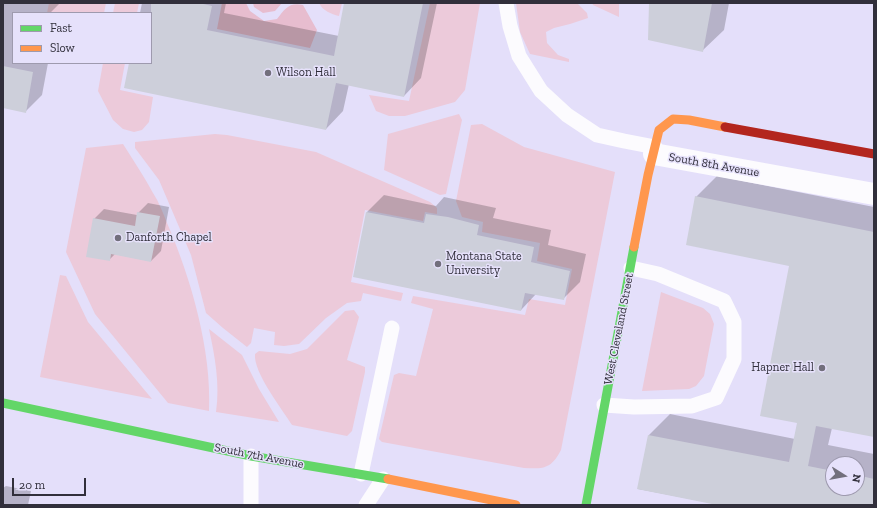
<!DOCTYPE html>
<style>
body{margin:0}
#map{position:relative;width:877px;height:508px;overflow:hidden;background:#eae7f5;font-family:"Zilla Slab",serif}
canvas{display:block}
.frame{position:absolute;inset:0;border:4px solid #312f3b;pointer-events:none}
.legend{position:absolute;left:12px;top:12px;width:140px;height:52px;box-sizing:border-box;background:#e6e1fb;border:1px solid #9e9aae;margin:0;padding:5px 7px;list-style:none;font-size:12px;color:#312f3b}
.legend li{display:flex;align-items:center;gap:8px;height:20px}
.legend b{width:20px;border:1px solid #9e9aae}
.north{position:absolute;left:825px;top:456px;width:40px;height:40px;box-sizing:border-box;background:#e6e1fb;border:1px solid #9e9aae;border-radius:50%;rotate:101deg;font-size:11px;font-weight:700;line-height:16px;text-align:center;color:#312f3b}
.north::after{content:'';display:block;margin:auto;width:14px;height:18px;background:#726f7c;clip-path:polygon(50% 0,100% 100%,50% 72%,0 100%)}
.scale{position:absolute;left:12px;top:478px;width:74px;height:18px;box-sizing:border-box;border:2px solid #312f3b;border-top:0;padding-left:5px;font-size:12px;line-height:14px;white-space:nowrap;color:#312f3b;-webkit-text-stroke:3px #e6e1fb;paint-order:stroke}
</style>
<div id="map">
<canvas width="877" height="508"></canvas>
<div class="frame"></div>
<ul class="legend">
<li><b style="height:5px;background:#63d668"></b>Fast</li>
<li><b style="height:5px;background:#ff974d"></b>Slow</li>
</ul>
<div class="north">N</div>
<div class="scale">20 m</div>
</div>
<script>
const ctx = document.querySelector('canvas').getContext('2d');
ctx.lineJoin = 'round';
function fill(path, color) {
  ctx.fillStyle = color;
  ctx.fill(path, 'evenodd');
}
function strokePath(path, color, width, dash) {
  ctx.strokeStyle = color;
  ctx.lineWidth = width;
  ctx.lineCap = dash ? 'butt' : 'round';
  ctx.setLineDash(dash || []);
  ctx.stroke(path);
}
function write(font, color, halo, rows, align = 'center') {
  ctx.font = font + ' "Zilla Slab",serif';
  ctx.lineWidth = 3;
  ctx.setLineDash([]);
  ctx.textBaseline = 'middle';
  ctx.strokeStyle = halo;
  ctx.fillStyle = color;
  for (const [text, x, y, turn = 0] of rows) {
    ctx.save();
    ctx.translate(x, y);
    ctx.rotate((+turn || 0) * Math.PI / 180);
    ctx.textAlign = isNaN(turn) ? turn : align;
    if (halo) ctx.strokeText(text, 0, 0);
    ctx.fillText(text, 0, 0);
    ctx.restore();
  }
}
const built = new Path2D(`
 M 3,3 L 874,3 L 874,505 L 3,505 ZM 13,13 L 151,13 L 151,63 L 13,63 ZM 833,464 L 857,464 L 857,488 L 833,488 Z`);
const green = new Path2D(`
 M 49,3 L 106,3 L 104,13 L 47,13 Z
 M 115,3 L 139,3 L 137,13 L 113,13 Z
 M 319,3 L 342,3 L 339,16 C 331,14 323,11 319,3 Z
 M 430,3 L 480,3 L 465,90 L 455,102 L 405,116 L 389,116 L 376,111 L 369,95 L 409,101 Z
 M 516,3 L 577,3 L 587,13 L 588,18 L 570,24 L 554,28 L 546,32 L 547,43 L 558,55 L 569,59 L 569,62 L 530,54 L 520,32 Z
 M 592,3 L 619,3 L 619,17 L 593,5 Z
 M 103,63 L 125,63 L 120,90 L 153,97 L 149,122 L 142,130 L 134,132 L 123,129 L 113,120 L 98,91 Z
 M 459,114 L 462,120 L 446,194 L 440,195 L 384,170 L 388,134 Z
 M 482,124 L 524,147 L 615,172 L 561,450 C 551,469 544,469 524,468 L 382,442 L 379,439 L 394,375 L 399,373 L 416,376 L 433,309 L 411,303 L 413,296 L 525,315 L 529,299 L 565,305 L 572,269 L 537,261 L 540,243 L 482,232 L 483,222 L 462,217 L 456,201 L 471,125 Z
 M 215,134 L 227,135 L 316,152 L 430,202 L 437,208 L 437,214 L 425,212 L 423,221 L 365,210 L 351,282 L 403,293 L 401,301 L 363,293 L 361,301 L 347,303 L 326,318 L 299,344 L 284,346 L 274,345 L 275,332 L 254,328 L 251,343 L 247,347 L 223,328 L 206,313 L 191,255 L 159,180 L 135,148 L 135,142 Z
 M 123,144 C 133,160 144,176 153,193 C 159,202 163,213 167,223 C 191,278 212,351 209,411 L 168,403 L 95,314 L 66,252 L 86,148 Z
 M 60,275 L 66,276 L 88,322 L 152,399 L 40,377 Z
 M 661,292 L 703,308 L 710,314 L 714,324 L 704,376 L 696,386 L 689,389 L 642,391 Z
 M 354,310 L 359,317 L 347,360 L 365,367 L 365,372 L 352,431 L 347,436 L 292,425 C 282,409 253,372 255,354 L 259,351 L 290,354 L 307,349 L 345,311 Z
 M 209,329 L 242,355 L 259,389 L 279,422 L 216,412 C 220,384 215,357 209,329 Z`);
const forest = new Path2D(`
 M 222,3 L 246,3 L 250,11 L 264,21 L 277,19 C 285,9 289,2 303,5 L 317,30 L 310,48 L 217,29 Z
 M 253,3 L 282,3 L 275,11 L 263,13 L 254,7 Z`);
const shadow = new Path2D(`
 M 3,3 L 60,3 L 50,13 L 13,13 L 13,63 L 48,63 L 42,95 L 25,112 L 3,107 Z
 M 142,3 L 226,3 L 224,13 L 339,36 L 345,3 L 437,3 L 421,78 L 404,96 L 349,84 L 343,111 L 326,129 L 130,63 L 151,63 L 151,13 L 140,13 Z
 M 650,3 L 729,3 L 724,30 L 703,50 Z
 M 717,176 L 874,207 L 874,436 L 832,428 L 828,445 L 874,454 L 874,505 L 722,505 L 638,489 L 649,435 L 670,414 L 795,439 L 798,422 L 790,265 L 696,197 ZM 833,464 L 857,464 L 857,488 L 833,488 Z
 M 384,195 L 436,206 L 444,197 L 496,208 L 493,218 L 551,230 L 548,245 L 586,254 L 580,282 L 563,299 L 536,294 L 521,310 L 354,276 L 367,212 Z
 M 148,203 L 169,207 L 161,251 L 151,261 L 115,254 L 109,260 L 94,219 L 104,209 L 137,215 L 138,213 Z
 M 6,486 L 31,491 L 28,505 L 3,505 L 3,488 Z`);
const building = new Path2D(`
 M 151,3 L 199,3 L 212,6 L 207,30 L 334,56 L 344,3 L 423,3 L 404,97 L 336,83 L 326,130 L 124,88 L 129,63 L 151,63 Z
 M 649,3 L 712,3 L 703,52 L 648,40 Z
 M 3,66 L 33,72 L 26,113 L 3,108 Z
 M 695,196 L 874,232 L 874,437 L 816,426 L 808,466 L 833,471 L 833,488 L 857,488 L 857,475 L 874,479 L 874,505 L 717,505 L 637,489 L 648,435 L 789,462 L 797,423 L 760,416 L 789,266 L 686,245 Z
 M 137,212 L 160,216 L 151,262 L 111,254 L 110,261 L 86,257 L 93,218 L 135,226 Z
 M 366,212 L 424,223 L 426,214 L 448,217 L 479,225 L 477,235 L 534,247 L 531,262 L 570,271 L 564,300 L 525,293 L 521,311 L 353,277 Z`);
const lane = new Path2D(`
 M 506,3 L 510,26 L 519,56 L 541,91 L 567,115 L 597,135 L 624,141 L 655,147
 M 604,405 L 634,407 L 692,406 L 716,398 L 734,359 L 734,322 L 724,301 L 658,274 L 631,268
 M 251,456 L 251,505
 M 361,474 L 392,328
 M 366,505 L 383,479`);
const street = new Path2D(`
 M 654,154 L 874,194`);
const fast = new Path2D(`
 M 3,403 L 251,456 L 388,479
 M 586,505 L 634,247`);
const slow = new Path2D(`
 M 634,247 L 648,175 L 659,130 L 673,119 L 689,120 L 725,127
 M 388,479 L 516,505`);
const jam = new Path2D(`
 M 725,127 L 874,154`);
const markers = [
 [268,73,4,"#726f7c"],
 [118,238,4,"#726f7c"],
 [438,264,4,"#726f7c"],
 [822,368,4,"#726f7c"]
];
const poiNames = [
 ["Wilson Hall",276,73],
 ["Danforth Chapel",126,238],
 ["Montana State",446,257],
 ["University",446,271],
 ["Hapner Hall",814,368,"right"]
];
const streetNames = [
 ["South 8th Avenue",714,165,10],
 ["West Cleveland Street",619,329,-79],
 ["South 7th Avenue",259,456,11]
];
fill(built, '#e4dffa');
fill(green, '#eccada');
fill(forest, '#e7bdcf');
fill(shadow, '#0003');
fill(building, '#cdcfda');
strokePath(lane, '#fcfbfe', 15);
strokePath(street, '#fcfbfe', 22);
strokePath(fast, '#63d668', 9);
strokePath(slow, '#ff974d', 9);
strokePath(jam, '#b3261e', 9);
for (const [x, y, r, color] of markers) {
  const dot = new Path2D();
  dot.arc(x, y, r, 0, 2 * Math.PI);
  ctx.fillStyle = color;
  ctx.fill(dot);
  strokePath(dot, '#e6e1fb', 1.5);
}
write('12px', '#312f3b', '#e6e1fb', poiNames, 'left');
write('12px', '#312f3b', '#e6e1fb', streetNames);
</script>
